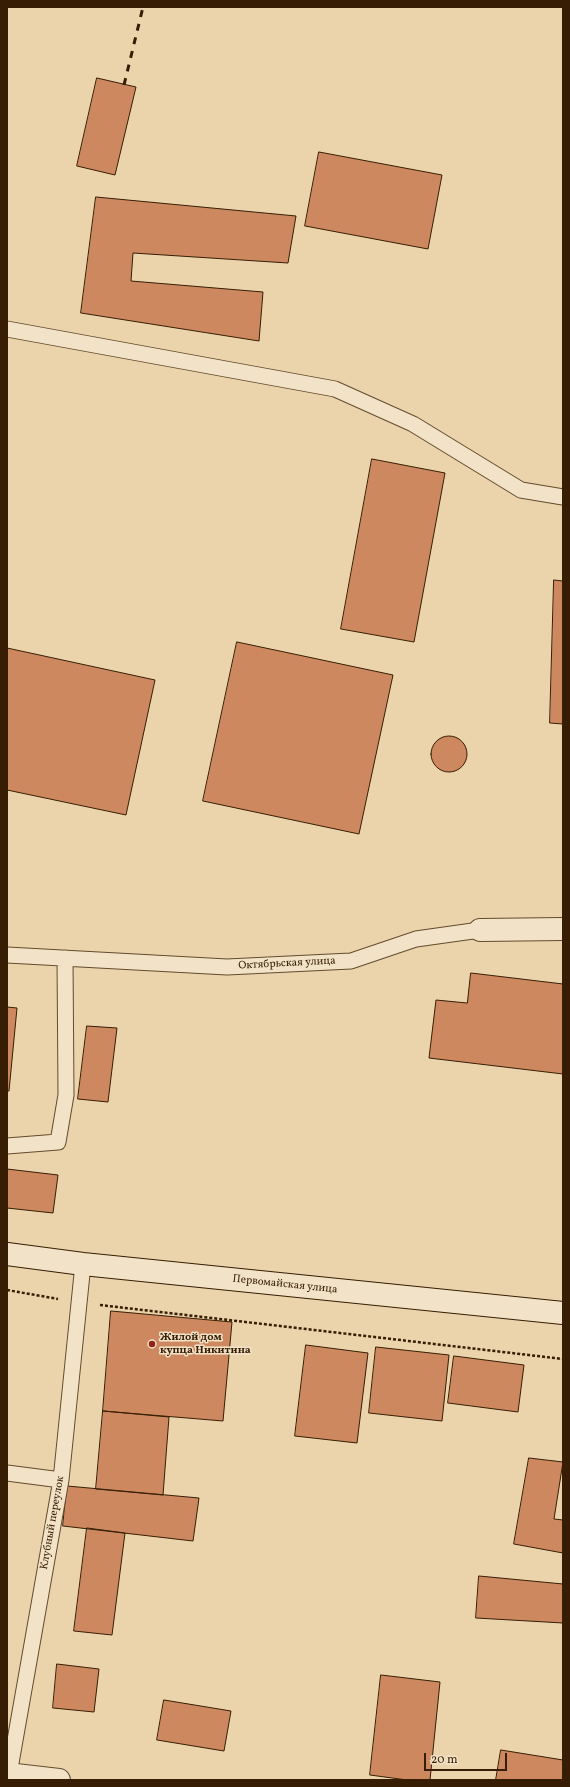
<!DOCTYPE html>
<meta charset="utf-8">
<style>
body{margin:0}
#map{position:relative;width:570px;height:1787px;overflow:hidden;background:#ebd4ab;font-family:Vollkorn,serif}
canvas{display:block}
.frame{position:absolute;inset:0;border:8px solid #361d03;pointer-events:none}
.scale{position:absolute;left:424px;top:1753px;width:83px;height:18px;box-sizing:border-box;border:2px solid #361d03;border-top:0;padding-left:5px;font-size:12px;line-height:14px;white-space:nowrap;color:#361d03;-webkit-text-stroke:3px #f2e3c8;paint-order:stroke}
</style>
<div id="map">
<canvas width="570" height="1787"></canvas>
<div class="frame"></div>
<div class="scale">20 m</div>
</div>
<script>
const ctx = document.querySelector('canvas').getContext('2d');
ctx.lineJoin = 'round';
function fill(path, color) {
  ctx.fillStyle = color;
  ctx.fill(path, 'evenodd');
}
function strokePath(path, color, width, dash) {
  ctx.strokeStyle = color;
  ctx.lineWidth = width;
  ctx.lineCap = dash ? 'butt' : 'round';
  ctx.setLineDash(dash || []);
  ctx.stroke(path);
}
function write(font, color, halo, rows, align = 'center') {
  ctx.font = font + ' Vollkorn,serif';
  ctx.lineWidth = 3;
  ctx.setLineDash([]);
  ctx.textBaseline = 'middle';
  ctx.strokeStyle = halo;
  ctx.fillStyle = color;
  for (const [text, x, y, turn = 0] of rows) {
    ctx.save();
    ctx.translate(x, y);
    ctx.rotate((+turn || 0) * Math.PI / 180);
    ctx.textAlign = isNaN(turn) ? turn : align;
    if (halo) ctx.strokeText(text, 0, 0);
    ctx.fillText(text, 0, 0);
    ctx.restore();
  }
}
const building = new Path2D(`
 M 97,78 L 136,87 L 115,175 L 77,166 Z
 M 319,152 L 442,175 L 428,249 L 305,226 Z
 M 96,197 L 296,216 L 288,263 L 133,253 L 131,281 L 263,292 L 259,341 L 81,313 Z
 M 372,459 L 445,473 L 414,642 L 341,629 Z
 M 554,580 L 563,581 L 563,724 L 550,723 Z
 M 237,642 L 393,675 L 359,834 L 203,801 Z
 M 7,648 L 155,680 L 126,815 L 7,790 Z
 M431 754a18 18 0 1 1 36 0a18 18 0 1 1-36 0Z
 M 471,973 L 563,984 L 563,1074 L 429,1058 L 436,1000 L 467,1003 Z
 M 7,1007 L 17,1008 L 9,1091 L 7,1091 Z
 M 87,1026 L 117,1028 L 108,1102 L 78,1099 Z
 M 7,1169 L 58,1175 L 53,1213 L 7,1208 Z
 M 111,1311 L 232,1322 L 223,1421 L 103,1411 Z
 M 306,1345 L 368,1353 L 357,1443 L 295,1436 Z
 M 376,1347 L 449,1355 L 442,1421 L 369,1413 Z
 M 454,1356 L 524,1365 L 518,1412 L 448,1403 Z
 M 103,1411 L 169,1417 L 163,1495 L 96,1489 Z
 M 529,1458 L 563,1462 L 554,1519 L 563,1520 L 563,1553 L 514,1544 Z
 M 67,1486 L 199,1498 L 193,1541 L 63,1526 Z
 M 87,1528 L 125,1533 L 112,1635 L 74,1631 Z
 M 479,1576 L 563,1584 L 563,1623 L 476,1618 Z
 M 57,1664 L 99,1669 L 94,1712 L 53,1708 Z
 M 381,1675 L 440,1682 L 430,1780 L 407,1780 L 370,1775 Z
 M 164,1700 L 231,1711 L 224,1751 L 157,1740 Z
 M 501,1750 L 563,1760 L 563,1780 L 496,1780 Z`);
const path = new Path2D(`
 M 7,1290 L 58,1299
 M 100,1305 L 563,1359`);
const lane = new Path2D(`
 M 7,329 L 335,389 L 413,424 L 521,490 L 563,497
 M 7,955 L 227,967 L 351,961 L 416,939 L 480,930
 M 7,1146 L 58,1142 L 66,1095 L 65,958
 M 7,1473 L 61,1480
 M 8,1780 L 61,1480 L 83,1264`);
const street = new Path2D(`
 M 480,930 L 563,929
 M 7,1774 L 59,1780`);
const secondary = new Path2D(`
 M 7,1254 L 83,1264 L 563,1313`);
const rail = new Path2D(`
 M 124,85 L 143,7`);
const markers = [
 [152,1344,4,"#8f2418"]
];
const streetNames = [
 ["Октябрьская улица",287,964,-3],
 ["Первомайская улица",285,1285,6],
 ["Клубный переулок",53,1523,-80]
];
const poiNames = [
 ["Жилой дом",160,1338],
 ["купца Никитина",160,1351]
];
fill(building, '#cd8860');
strokePath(building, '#361d03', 1);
strokePath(lane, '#634b2d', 17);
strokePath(street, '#634b2d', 24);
strokePath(secondary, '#361d03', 24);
strokePath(path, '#361d03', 2.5, [3, 2]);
strokePath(lane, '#f2e3c8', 15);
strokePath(street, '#f2e3c8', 22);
strokePath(secondary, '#f2e3c8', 22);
strokePath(rail, '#361d03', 3, [7, 7]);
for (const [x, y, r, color] of markers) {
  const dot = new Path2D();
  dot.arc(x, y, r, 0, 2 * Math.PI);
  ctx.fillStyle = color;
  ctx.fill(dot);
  strokePath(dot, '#f2e3c8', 1.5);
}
write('11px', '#361d03', '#f2e3c8', streetNames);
write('bold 11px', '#361d03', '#f2e3c8', poiNames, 'left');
</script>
